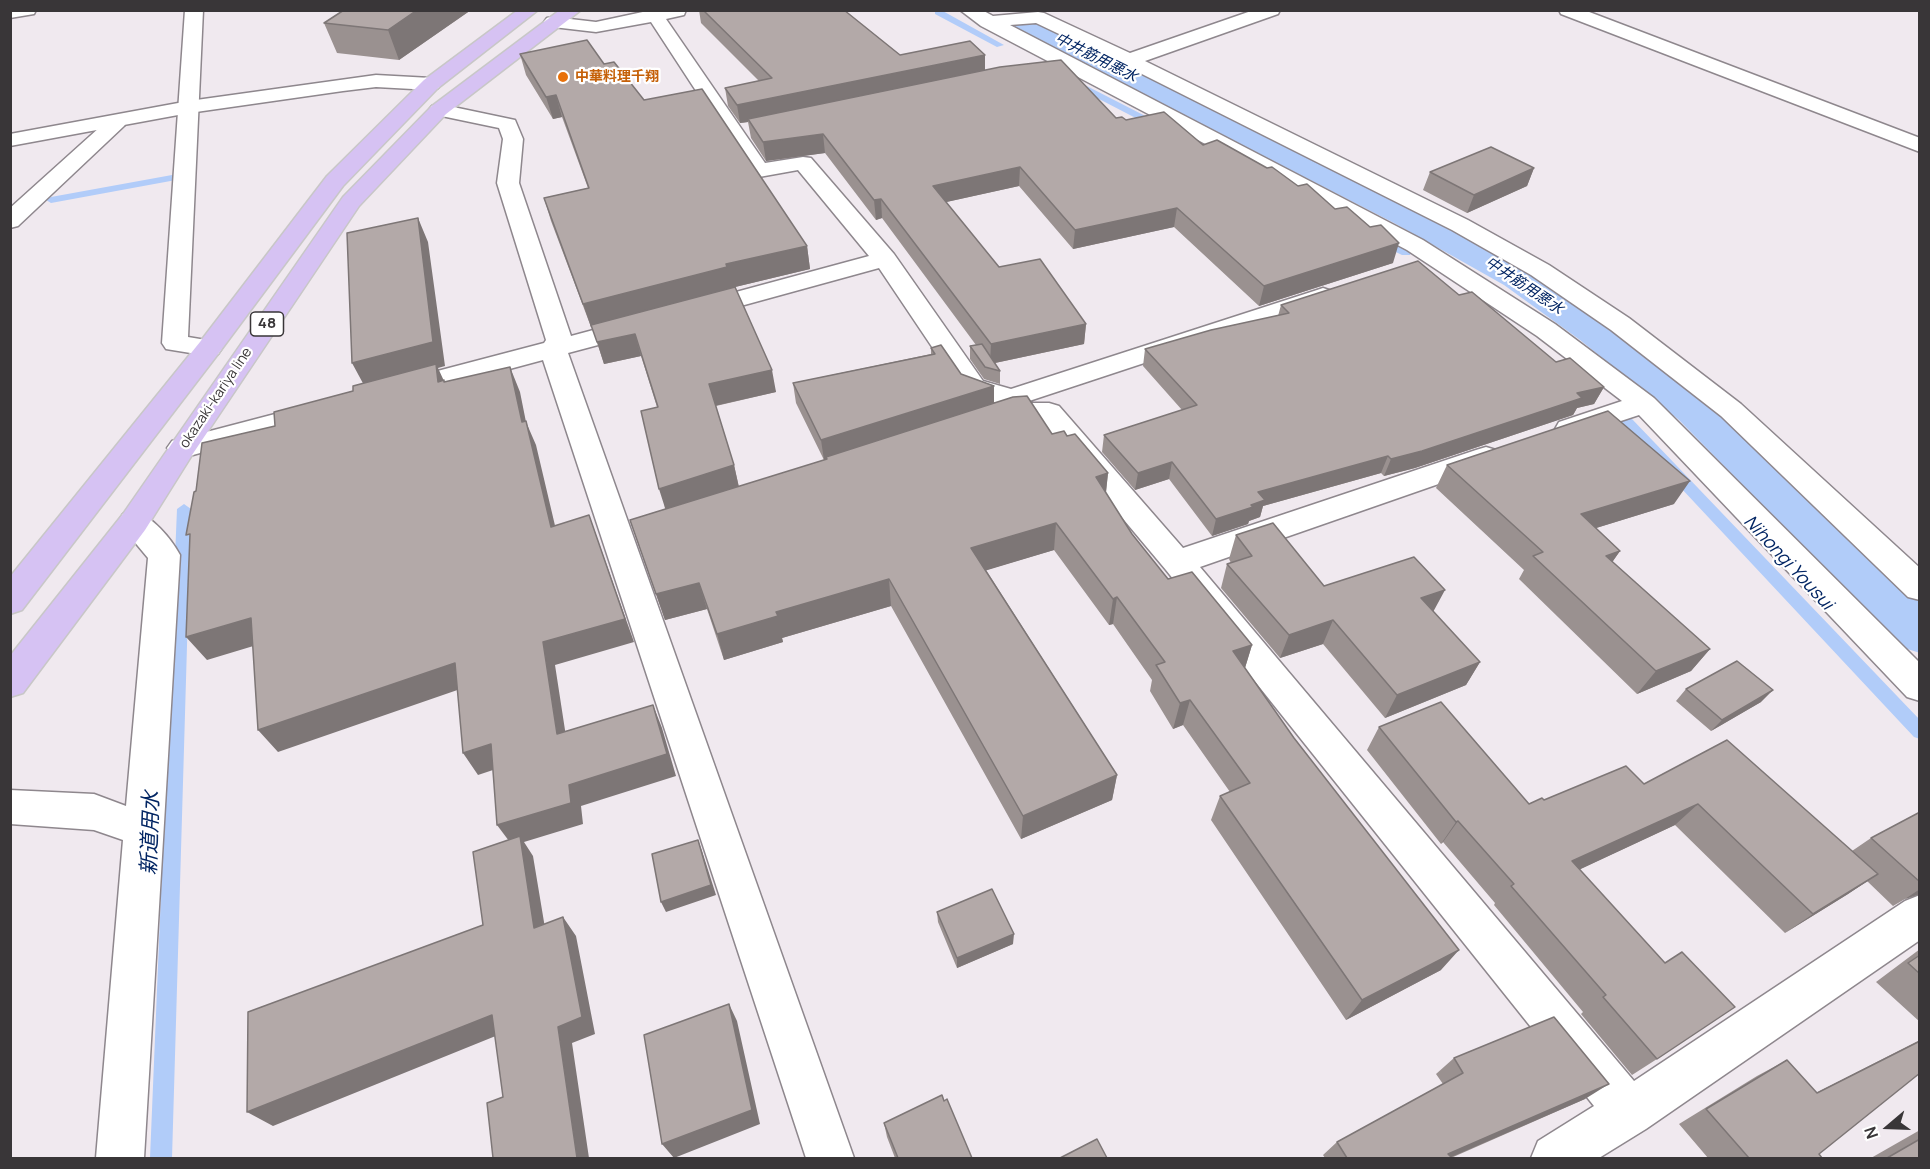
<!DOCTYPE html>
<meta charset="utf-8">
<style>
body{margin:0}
#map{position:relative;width:1930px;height:1169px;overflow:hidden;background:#f0e9ef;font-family:Manrope,sans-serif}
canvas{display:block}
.frame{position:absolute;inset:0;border:12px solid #393638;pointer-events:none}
.north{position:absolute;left:1858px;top:1097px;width:60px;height:60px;-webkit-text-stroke:4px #fff;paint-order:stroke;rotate:251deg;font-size:16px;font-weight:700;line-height:24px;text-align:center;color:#393638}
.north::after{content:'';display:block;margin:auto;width:21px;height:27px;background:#393638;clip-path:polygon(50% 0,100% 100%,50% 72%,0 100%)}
</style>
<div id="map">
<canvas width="1930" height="1169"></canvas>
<div class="frame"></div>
<div class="north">N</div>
</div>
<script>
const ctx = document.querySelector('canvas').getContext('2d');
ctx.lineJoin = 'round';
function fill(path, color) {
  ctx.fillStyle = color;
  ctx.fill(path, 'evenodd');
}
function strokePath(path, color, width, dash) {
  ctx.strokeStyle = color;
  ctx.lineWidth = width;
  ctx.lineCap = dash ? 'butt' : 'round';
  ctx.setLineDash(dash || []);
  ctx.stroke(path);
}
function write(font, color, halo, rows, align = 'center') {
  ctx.font = font + ' Manrope,"Noto Sans JP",sans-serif';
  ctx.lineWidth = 4.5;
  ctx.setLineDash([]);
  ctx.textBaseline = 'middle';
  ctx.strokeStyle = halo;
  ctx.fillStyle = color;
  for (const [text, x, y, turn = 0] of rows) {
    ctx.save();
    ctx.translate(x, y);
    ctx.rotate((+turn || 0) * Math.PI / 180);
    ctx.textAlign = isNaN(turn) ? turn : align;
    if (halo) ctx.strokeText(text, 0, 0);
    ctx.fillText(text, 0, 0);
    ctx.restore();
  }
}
const stream = new Path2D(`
 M 935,10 L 941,10 L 1004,45 L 997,47 L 935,14 Z
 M 1075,80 L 1161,124 L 1163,126 L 1155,128 L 1072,85 L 1072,81 Z
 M 172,175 L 177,178 L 176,180 L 51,203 L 46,200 L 51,197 Z
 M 1379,237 L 1410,251 L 1411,253 L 1410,255 L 1402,255 L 1375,242 L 1374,240 Z
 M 1627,418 L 1632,419 L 1920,720 L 1920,739 L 1914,737 L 1622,425 L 1621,422 L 1622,419 Z
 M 184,504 L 191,509 L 172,1158 L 150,1158 L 177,509 Z`);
const canal = new Path2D(`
 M 1027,16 L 1037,18 L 1420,207 L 1530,269 L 1608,322 L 1709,400 L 1920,599 L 1920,653 L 1901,647 L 1679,420 L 1580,340 L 1504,285 L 1394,223 L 1017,30 L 1013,24 L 1017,18 Z`);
const minor = new Path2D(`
 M 185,10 L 203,10 L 188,337 L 218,342 L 222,348 L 218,354 L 209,356 L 166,349 L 162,343 Z
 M 652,10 L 686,10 L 684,15 L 666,19 L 765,163 L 803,157 L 811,158 L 894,254 L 983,381 L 1011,389 L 1314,291 L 1323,288 L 1332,291 L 1336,296 L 1332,301 L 1023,403 L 1049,403 L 1059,406 L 1183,548 L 1476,450 L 1486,447 L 1496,450 L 1501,457 L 1496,464 L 1200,567 L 1634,1081 L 1905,901 L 1920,895 L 1920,940 L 1646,1129 L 1599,1158 L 1531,1158 L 1538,1141 L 1594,1106 L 1166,570 L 1041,421 L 1011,422 L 993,427 L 983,425 L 979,418 L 983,411 L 1004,405 L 963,393 L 879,268 L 697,318 L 688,315 L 684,310 L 688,305 L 869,256 L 798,170 L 759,177 L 751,175 L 651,22 L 596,32 L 553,27 L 547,26 L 544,22 L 547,18 L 553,17 L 596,22 Z
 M 960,10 L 982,10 L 993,16 L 1038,12 L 1044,13 L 1130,53 L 1254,10 L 1280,10 L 1278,14 L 1145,61 L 1468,220 L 1549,265 L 1629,318 L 1741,404 L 1920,568 L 1920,600 L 1908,597 L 1721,416 L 1611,330 L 1531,275 L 1452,230 L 1122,64 L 1036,23 L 1010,25 L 1423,240 L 1555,324 L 1654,398 L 1920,663 L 1920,701 L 1907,697 L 1639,415 L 1569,438 L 1559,436 L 1555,429 L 1559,422 L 1622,401 L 1537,336 L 1407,250 L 981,26 Z
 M 1559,10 L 1584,10 L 1920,138 L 1920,152 L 1561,14 Z
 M 439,104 L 515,120 L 523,139 L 519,183 L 571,336 L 638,318 L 647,320 L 651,326 L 647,332 L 568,353 L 854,1158 L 806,1158 L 543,360 L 398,399 L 388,396 L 384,390 L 388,384 L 544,343 L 546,340 L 497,183 L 503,139 L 499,128 L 432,114 L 429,110 L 432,106 Z
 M 117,116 L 124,118 L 127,122 L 124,126 L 18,226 L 10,228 L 10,208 L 110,118 Z
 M 317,403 L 327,406 L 331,412 L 327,418 L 182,458 L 172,455 L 167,448 L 172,441 Z
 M 134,511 C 152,516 171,538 180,555 L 144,1158 L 96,1158 L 123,840 L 94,830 L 10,824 L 10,790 L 94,794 L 126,806 L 148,558 L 118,522 L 123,514 Z`);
const tertiary = new Path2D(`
 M 10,10 L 36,10 L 34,14 L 10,18 Z
 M 376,75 L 431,78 L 438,80 L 441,84 L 438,88 L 431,90 L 376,87 L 343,91 L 189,113 L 10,146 L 10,134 L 189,101 Z`);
const primary = new Path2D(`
 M 518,10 L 538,10 L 438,88 L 343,186 L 218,354 L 22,610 L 10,614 L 10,577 L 200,342 L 327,176 L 424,80 Z
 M 560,10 L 581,10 L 446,114 L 359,206 L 192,455 L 145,530 L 23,693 L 10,697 L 10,656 L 123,514 L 343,197 L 432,106 Z`);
const wall = new Path2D(`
 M 344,10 L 471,10 L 399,60 L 337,53 L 324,23 Z
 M 699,10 L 844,10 L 900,55 L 985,55 L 985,70 L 1116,118 L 1203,145 L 1393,263 L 1259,306 L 1174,227 L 1073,249 L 1019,186 L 946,202 L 999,267 L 1086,324 L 1084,344 L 995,363 L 1000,371 L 1000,384 L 984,379 L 970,359 L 970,346 L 976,345 L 882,218 L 876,220 L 825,153 L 766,161 L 751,138 L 748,122 L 740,123 L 728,106 L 725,88 L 759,81 L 701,23 Z
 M 520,54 L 604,64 L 807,246 L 810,269 L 735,287 L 776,392 L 716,406 L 734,465 L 739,487 L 824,460 L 796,403 L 793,383 L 931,354 L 931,348 L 961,374 L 994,386 L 994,403 L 1052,434 L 1067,436 L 1108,473 L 1106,493 L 1132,534 L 1168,579 L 1252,645 L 1245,668 L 1441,970 L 1346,1020 L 1211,820 L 1220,796 L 1230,792 L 1183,725 L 1173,729 L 1150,691 L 1152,680 L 1113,624 L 1109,625 L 1054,550 L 986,570 L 1117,775 L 1112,800 L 1021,839 L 891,606 L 782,638 L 783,642 L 724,660 L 707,609 L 665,620 L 630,520 L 665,509 L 657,407 L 641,356 L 604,364 L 592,327 L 591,327 L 551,221 L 544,198 L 588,188 L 562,117 L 553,119 L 526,75 Z
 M 1534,168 L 1527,186 L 1467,213 L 1423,190 L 1430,172 Z
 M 1459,295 L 1556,362 L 1604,387 L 1594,404 L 1577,408 L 1573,415 L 1415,468 L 1384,476 L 1381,473 L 1263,506 L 1260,517 L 1249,521 L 1248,524 L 1212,536 L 1169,479 L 1135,490 L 1102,452 L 1104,435 L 1182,410 L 1143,366 L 1145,349 L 1278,316 L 1281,305 Z
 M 1447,465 L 1674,504 L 1596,528 L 1620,551 L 1612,562 L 1710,649 L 1691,671 L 1637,694 L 1519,579 L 1524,570 L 1436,488 Z
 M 1236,535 L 1324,586 L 1433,612 L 1480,662 L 1466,685 L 1385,718 L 1323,644 L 1280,658 L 1221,588 L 1227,564 L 1231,563 L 1229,559 Z
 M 1686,689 L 1761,702 L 1711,731 L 1676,701 Z
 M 1379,727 L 1529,804 L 1544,800 L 1644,784 L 1852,851 L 1871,838 L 1920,812 L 1920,894 L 1905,899 L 1893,906 L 1867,881 L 1848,894 L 1785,933 L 1675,825 L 1580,869 L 1657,1059 L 1632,1075 L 1581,1014 L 1583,1012 L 1494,905 L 1495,903 L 1443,842 L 1441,844 L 1367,750 Z
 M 937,912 L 1013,944 L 957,968 L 938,922 Z
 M 1920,949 L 1920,1022 L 1876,982 Z
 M 1920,1040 L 1920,1073 L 1819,1154 L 1822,1158 L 1708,1158 L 1679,1124 L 1757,1076 L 1787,1060 L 1816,1093 Z
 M 1454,1058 L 1585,1099 L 1451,1158 L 1452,1158 L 1325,1158 L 1323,1155 L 1337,1142 L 1443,1084 L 1436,1074 Z
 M 944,1101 L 972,1158 L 895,1158 L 887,1137 L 884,1123 Z
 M 1920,1130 L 1920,1158 L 1871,1158 Z`);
const shadedWall = new Path2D(`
 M 417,10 L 471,10 L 399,60 L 388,30 Z
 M 985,55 L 985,72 L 748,119 L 748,122 L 740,123 L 737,105 Z
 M 556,95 L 562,117 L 553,119 L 546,97 Z
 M 823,134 L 825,153 L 766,161 L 763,142 Z
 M 1020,167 L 1019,186 L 933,205 L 933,186 Z
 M 1534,168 L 1527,186 L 1467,213 L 1474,195 Z
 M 881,199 L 882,218 L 876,220 L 874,200 Z
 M 1177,208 L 1174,227 L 1073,249 L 1075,230 Z
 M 418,218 L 428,242 L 445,366 L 438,368 L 455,405 L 365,387 L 352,363 Z
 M 1399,243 L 1393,263 L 1259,306 L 1264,286 Z
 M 807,246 L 810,269 L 731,288 L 731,290 L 591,327 L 583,304 L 726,264 Z
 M 1086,324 L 1084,344 L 990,364 L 991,344 Z
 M 635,334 L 641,356 L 604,364 L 597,342 Z
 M 510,367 L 520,392 L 526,422 L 536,445 L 561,551 L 551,527 L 522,422 Z
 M 772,370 L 776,392 L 714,406 L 709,384 Z
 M 994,386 L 994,406 L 826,457 L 826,460 L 824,460 L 821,440 Z
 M 1604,387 L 1594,404 L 1577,408 L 1573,415 L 1415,468 L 1384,476 L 1391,459 L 1577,393 Z
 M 1388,456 L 1381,473 L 1263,506 L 1260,517 L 1249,521 L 1248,524 L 1212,536 L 1216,519 L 1258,492 Z
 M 1172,462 L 1169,479 L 1135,490 L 1138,473 Z
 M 734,465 L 739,488 L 666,511 L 659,489 Z
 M 1108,473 L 1105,500 L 1096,477 Z
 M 1690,481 L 1674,504 L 1567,537 L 1581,514 Z
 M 589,515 L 634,642 L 555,665 L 569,756 L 557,734 L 543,642 Z
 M 1056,523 L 1054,550 L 971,575 L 971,548 Z
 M 1620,551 L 1604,574 L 1606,556 Z
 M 889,579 L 891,606 L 782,638 L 783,642 L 724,660 L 717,634 L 776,612 Z
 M 699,583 L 707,609 L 665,620 L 656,594 Z
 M 1445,590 L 1432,614 L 1421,598 Z
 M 1117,597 L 1113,624 L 1109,625 L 1113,599 Z
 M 251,618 L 270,641 L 207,660 L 186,637 Z
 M 1333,620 L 1323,644 L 1280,658 L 1289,635 Z
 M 1252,645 L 1244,671 L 1233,651 Z
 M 1710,649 L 1691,671 L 1637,694 L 1656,671 Z
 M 1480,662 L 1466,685 L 1385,718 L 1397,695 Z
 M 455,663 L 469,686 L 278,752 L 258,730 Z
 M 1773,690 L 1761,702 L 1711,731 L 1722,720 Z
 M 1190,700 L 1183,725 L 1173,729 L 1180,703 Z
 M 653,705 L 662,728 L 676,776 L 581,806 L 583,824 L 524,842 L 533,856 L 548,946 L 534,928 L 512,845 L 497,825 Z
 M 491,744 L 505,766 L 478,775 L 463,753 Z
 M 1117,775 L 1112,800 L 1021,839 L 1023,816 Z
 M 1698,804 L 1675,825 L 1553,882 L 1572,861 Z
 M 1458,821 L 1443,842 L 1441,844 L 1456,822 Z
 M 698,840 L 702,851 L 716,895 L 666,912 L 661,902 Z
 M 1878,874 L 1848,894 L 1785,933 L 1813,914 Z
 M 1920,889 L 1920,894 L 1905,899 Z
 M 563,917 L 576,936 L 595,1034 L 572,1043 L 589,1158 L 577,1158 L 558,1027 Z
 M 1014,934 L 1013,944 L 957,968 L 957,958 Z
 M 1459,950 L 1441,970 L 1346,1020 L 1362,1000 Z
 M 729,1004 L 737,1021 L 760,1124 L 674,1158 L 662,1144 Z
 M 492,1015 L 508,1031 L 273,1126 L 247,1112 Z
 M 1609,1084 L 1585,1099 L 1449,1158 L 1448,1154 Z`);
const building = new Path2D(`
 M 344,10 L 417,10 L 388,30 L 324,23 Z
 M 703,10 L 844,10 L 900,55 L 970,41 L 985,55 L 737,105 L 725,88 L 772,78 Z
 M 587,40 L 604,64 L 614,62 L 644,100 L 702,89 L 807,246 L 726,264 L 727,267 L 583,304 L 544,198 L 589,188 L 556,95 L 546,97 L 520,54 Z
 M 1061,60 L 1116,118 L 1122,117 L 1126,120 L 1164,112 L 1203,145 L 1217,140 L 1267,168 L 1272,167 L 1298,186 L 1307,184 L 1335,209 L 1347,207 L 1370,227 L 1381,225 L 1399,243 L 1264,286 L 1177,208 L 1075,230 L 1020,167 L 933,186 L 999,267 L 1040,259 L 1086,324 L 991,344 L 881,199 L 874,200 L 823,134 L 763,142 L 748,119 L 1000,67 Z
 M 1491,147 L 1534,168 L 1474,195 L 1430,172 Z
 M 418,218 L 433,342 L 352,363 L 347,233 Z
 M 1418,261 L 1459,295 L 1472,292 L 1556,362 L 1570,358 L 1604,387 L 1577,393 L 1582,398 L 1422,451 L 1391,459 L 1388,456 L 1258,492 L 1265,500 L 1251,505 L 1253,507 L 1216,519 L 1172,462 L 1138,473 L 1104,435 L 1197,405 L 1145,349 L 1211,330 L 1289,313 L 1281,305 Z
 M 735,287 L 772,370 L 709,384 L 734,465 L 659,489 L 641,411 L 658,407 L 635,334 L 597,342 L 591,325 Z
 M 982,344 L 1000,371 L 985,367 L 970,346 Z
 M 941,345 L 961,374 L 994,386 L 821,440 L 793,383 L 935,354 L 931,348 Z
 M 436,364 L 438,382 L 444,380 L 444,382 L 510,367 L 522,422 L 526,421 L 551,527 L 589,515 L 625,619 L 543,642 L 557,734 L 653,705 L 667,754 L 569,785 L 571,803 L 497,825 L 491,744 L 463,753 L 455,663 L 258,730 L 251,618 L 186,637 L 190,534 L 186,535 L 194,492 L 196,491 L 202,443 L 275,426 L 274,412 L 353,391 L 353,386 Z
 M 1027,396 L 1052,434 L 1064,431 L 1067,436 L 1075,434 L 1108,473 L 1096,477 L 1132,534 L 1168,579 L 1192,572 L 1252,645 L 1233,651 L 1294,738 L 1459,950 L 1362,1000 L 1220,796 L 1250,783 L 1190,700 L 1180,703 L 1156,665 L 1165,662 L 1117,597 L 1113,599 L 1056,523 L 971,548 L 1117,775 L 1023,816 L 889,579 L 776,612 L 778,616 L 717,634 L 699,583 L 656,594 L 630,520 L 827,459 L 826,457 L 1013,397 Z
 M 1608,411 L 1690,481 L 1581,514 L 1620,551 L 1606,556 L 1710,649 L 1656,671 L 1533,556 L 1543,552 L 1447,465 Z
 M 1273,523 L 1324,586 L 1414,557 L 1445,590 L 1421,598 L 1480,662 L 1397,695 L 1333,620 L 1289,635 L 1227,564 L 1252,556 L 1236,535 Z
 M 1737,661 L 1773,690 L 1722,720 L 1686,689 Z
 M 1441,702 L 1529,804 L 1542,798 L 1544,800 L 1626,766 L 1644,784 L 1727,740 L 1878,874 L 1813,914 L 1698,804 L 1572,861 L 1665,963 L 1682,952 L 1735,1007 L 1657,1059 L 1603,997 L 1606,995 L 1511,886 L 1514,884 L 1458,821 L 1456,822 L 1379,727 Z
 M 1920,812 L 1920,882 L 1871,838 Z
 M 520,836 L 534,928 L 563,917 L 582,1017 L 558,1027 L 577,1158 L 493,1158 L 487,1103 L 503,1097 L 492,1015 L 247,1112 L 248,1012 L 483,925 L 473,852 Z
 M 698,840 L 711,885 L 661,902 L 652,854 Z
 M 992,889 L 1014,934 L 957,958 L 937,912 Z
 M 1920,955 L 1920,974 L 1908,963 Z
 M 729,1004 L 752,1110 L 662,1144 L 644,1035 Z
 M 1554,1017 L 1609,1084 L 1448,1154 L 1452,1158 L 1347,1158 L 1337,1142 L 1463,1073 L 1454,1058 Z
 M 1920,1041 L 1920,1073 L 1819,1154 L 1822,1158 L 1749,1158 L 1706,1109 L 1787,1060 L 1817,1093 Z
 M 942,1095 L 944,1101 L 947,1099 L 972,1158 L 898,1158 L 884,1123 Z
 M 1097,1139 L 1107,1158 L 1060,1158 Z
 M 1920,1139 L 1920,1158 L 1887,1158 Z`);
const markers = [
 [563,77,6,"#e8710a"]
];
const farFoodnames = [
 ["中華料理千翔",575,77]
];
const farStreetnames = [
 ["okazaki-kariya line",216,398,-56]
];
const farWaternames = [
 ["中井筋用悪水",1096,58,27],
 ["中井筋用悪水",1524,286,34]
];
const shields = [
 [267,324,33]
];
const shieldNames = [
 ["48",267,324]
];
const waterNames = [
 ["Nihongi Yousui",1788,563,47]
];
const nearWaternames = [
 ["新道用水",151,833,-88]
];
fill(stream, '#b1ccf9');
fill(canal, '#b1ccf9');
strokePath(minor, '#8e878d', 3);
strokePath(tertiary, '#8e878d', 3);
strokePath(primary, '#c8c7c7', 3);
fill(minor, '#fff');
fill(tertiary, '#fff');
fill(primary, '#d6c2f3');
fill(wall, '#9a9190');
fill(shadedWall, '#7d7676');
fill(building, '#b3a9a8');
strokePath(building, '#7d7676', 1.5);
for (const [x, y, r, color] of markers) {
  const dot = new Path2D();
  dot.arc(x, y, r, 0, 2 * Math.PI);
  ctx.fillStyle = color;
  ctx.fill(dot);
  strokePath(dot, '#fff', 2);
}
write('bold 14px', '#c56008', '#fff', farFoodnames, 'left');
write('14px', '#393638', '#fff', farStreetnames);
write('italic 15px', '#022563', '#fff', farWaternames);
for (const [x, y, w] of shields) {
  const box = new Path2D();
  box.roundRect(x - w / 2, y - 12, w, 24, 4.5);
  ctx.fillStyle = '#fff';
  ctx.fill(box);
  strokePath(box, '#393638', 1.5);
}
write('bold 15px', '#393638', null, shieldNames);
write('italic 18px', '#022563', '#fff', waterNames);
write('italic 21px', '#022563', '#fff', nearWaternames);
</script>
